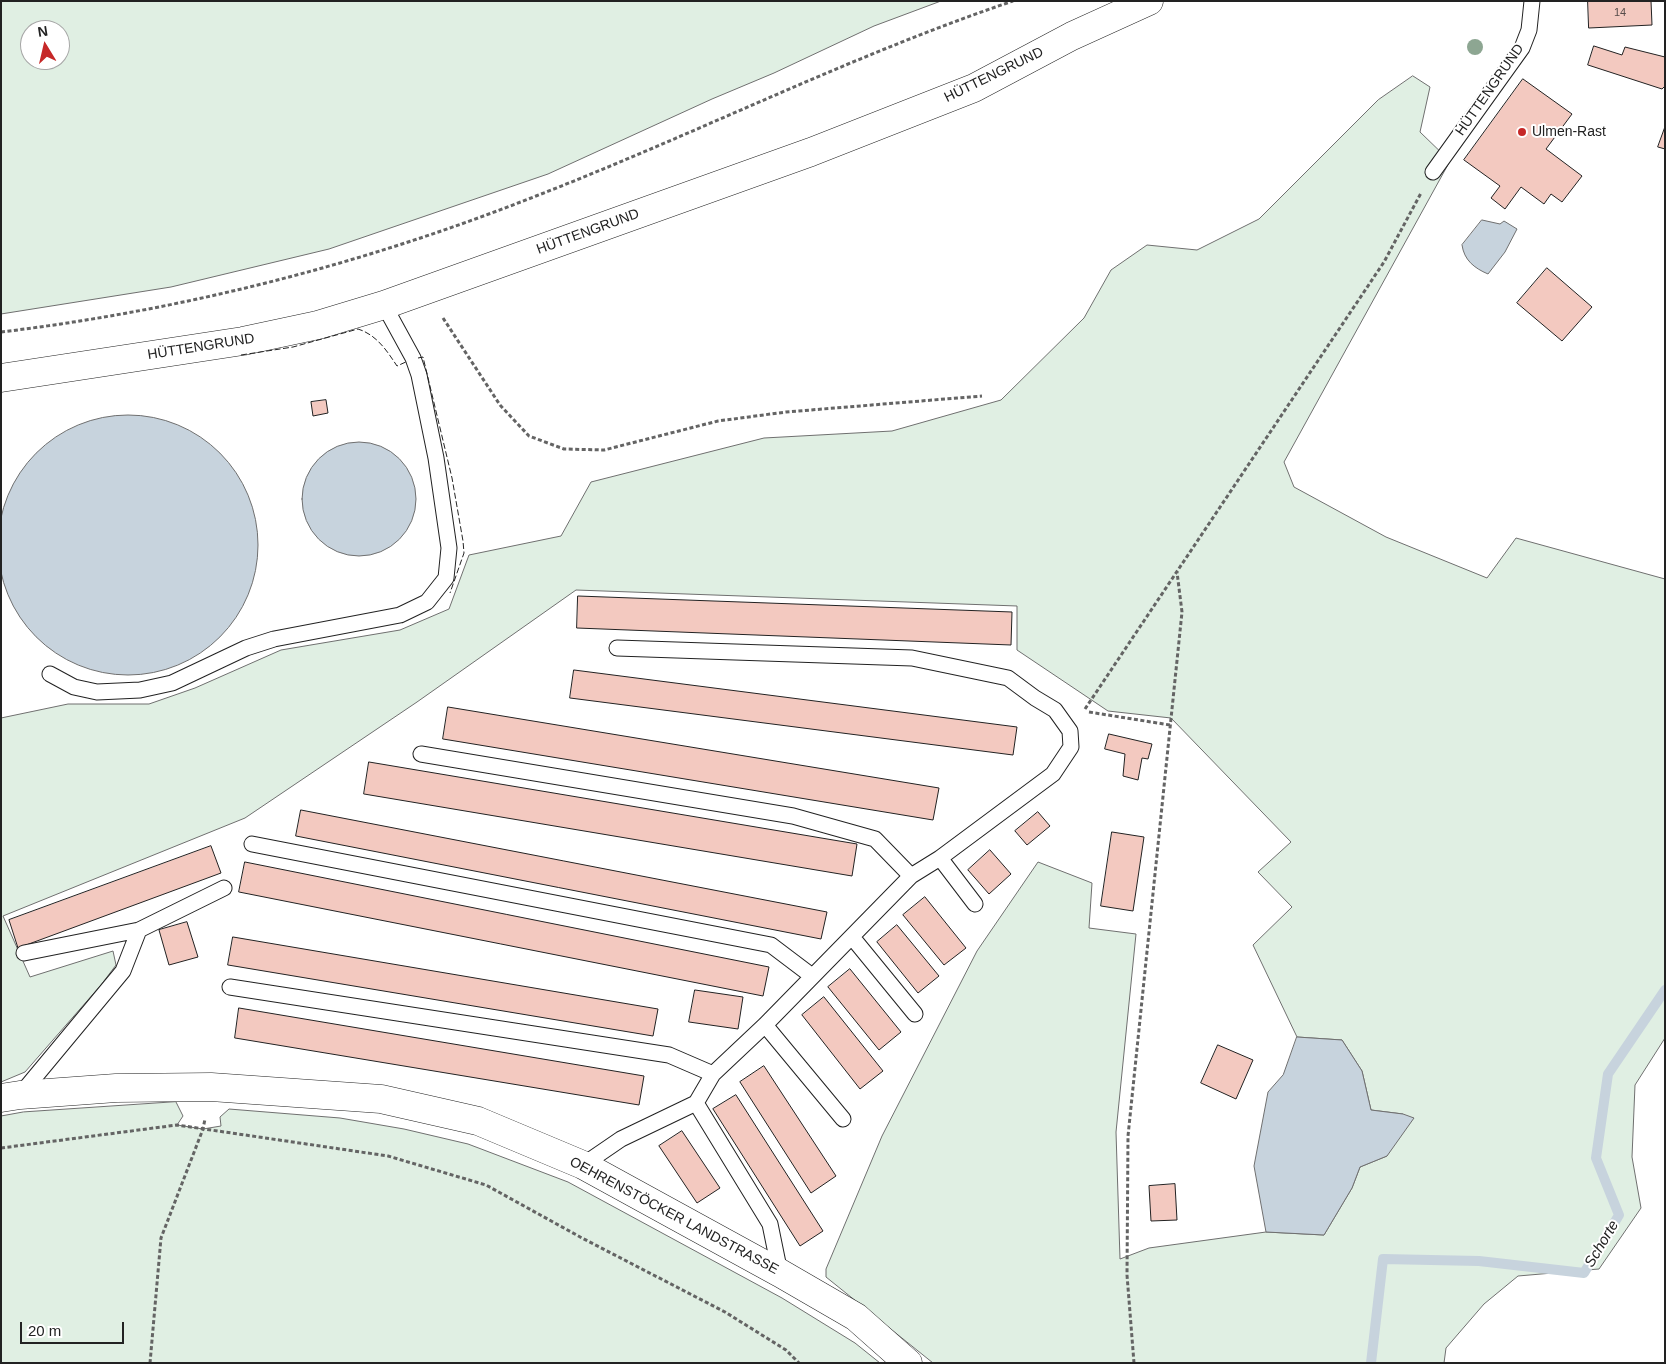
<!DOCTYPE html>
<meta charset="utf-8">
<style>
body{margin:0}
#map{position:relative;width:1666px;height:1364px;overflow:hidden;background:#fff;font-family:Arial,sans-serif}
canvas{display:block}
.frame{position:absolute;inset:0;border:2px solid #222;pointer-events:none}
.north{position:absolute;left:20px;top:20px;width:50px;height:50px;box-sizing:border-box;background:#fff;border:1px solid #a7a7a7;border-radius:50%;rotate:351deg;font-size:14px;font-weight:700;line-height:20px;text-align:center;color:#222}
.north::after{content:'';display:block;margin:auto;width:18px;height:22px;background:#c62828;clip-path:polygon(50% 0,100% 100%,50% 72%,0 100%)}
.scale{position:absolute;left:20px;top:1322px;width:104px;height:22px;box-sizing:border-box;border:2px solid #222;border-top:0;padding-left:6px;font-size:15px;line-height:18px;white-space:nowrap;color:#222;-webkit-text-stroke:4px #fff;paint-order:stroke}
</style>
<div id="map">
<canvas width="1666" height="1364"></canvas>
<div class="frame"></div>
<div class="north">N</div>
<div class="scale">20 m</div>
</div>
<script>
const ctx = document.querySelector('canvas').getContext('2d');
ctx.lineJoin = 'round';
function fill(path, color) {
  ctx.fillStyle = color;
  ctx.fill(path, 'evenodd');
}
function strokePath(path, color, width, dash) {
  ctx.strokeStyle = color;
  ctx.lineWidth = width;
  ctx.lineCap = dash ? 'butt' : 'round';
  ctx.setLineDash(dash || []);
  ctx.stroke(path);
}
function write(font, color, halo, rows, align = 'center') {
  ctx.font = font + ' Arial,sans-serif';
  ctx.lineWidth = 4;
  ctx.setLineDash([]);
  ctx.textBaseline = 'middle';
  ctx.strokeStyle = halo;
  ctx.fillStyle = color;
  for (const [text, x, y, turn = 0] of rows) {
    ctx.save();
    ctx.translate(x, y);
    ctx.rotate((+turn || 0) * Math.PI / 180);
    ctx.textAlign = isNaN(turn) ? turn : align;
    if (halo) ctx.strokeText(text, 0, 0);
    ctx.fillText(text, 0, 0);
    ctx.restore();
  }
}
const green = new Path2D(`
 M 1,1 L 941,1 L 874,26 L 774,73 L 712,99 L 548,174 L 329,249 L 171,287 L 1,314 ZM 30,30 L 60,30 L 60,60 L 30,60 Z
 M 1413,76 L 1430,87 L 1420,132 L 1450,161 L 1284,462 L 1294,487 L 1386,537 L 1487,578 L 1516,538 L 1665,579 L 1665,1038 L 1635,1085 L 1632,1157 L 1641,1208 L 1599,1269 L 1518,1276 L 1484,1304 L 1446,1348 L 1444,1363 L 933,1363 L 826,1277 L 826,1269 L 882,1136 L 977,951 L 1038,862 L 1092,883 L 1089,928 L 1136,934 L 1116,1132 L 1120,1259 L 1149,1248 L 1266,1232 L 1324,1235 L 1352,1188 L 1360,1167 L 1387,1156 L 1403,1114 L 1371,1110 L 1362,1071 L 1342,1040 L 1297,1037 L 1253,945 L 1292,907 L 1258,872 L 1291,842 L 1171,718 L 1108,711 L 1017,650 L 1017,606 L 576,590 L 417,702 L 245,818 L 3,916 L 30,977 L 113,951 L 116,965 L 101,985 L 25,1072 L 1,1082 L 1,718 L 68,704 L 149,704 L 195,688 L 281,650 L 400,630 L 449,609 L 469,555 L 561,536 L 591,482 L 764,438 L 892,431 L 1001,400 L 1084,318 L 1111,270 L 1147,245 L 1197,250 L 1259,219 L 1378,100 Z
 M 176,1102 L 183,1116 L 177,1125 L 203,1129 L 221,1126 L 220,1117 L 229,1109 L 340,1118 L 404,1129 L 468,1144 L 568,1182 L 782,1298 L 855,1343 L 880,1363 L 1,1363 L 1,1116 L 23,1112 Z`);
const water = new Path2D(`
 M 1482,220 L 1500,224 L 1504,221 L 1517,229 L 1505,252 L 1488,274 C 1474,268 1464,260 1462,245 Z
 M-2 545a130 130 0 1 1 260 0a130 130 0 1 1-260 0Z
 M302 499a57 57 0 1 1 114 0a57 57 0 1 1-114 0Z
 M 1297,1037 L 1342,1040 L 1362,1071 L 1371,1110 L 1403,1114 L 1414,1118 L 1387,1156 L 1360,1167 L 1352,1188 L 1324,1235 L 1266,1232 L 1254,1166 L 1268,1092 L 1283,1075 Z`);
const stream = new Path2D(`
 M 1371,1363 L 1383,1259 L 1479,1261 L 1584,1273 L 1619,1215 L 1596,1158 L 1608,1074 L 1665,990`);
const building = new Path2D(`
 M 1588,1 L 1651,1 L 1652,25 L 1589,28 Z
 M 1594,46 L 1622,55 L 1625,47 L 1665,57 L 1665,86 L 1662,89 L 1588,65 Z
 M 1523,79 L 1572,114 L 1546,149 L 1582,176 L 1562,202 L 1551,194 L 1544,204 L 1521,187 L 1505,209 L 1491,198 L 1500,186 L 1464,160 Z
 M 1665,127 L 1665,149 L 1658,147 Z
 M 1547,268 L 1592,307 L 1562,341 L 1517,303 Z
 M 326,400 L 328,413 L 313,416 L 311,402 Z
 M 578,596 L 1012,612 L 1011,645 L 577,628 Z
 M 574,670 L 1017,727 L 1013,755 L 570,698 Z
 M 448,707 L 939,788 L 933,820 L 443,739 Z
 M 1109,734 L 1152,744 L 1148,759 L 1142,758 L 1138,780 L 1123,776 L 1125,754 L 1105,749 Z
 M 369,762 L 857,844 L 852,876 L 364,794 Z
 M 301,810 L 827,912 L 821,939 L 296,836 Z
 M 1038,812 L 1050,826 L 1027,845 L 1015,831 Z
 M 1112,832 L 1144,837 L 1133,911 L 1101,906 Z
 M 211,846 L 221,873 L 18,948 L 9,920 Z
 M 990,850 L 1011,874 L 989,894 L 968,870 Z
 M 245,862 L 769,967 L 763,996 L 239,892 Z
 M 925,897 L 966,948 L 944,965 L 903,915 Z
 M 187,922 L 198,957 L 169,965 L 159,930 Z
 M 897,925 L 939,976 L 918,993 L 877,942 Z
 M 233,937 L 658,1009 L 653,1036 L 228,965 Z
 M 850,969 L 901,1032 L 879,1050 L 828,987 Z
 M 695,990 L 743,997 L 738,1029 L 689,1022 Z
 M 824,997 L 883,1071 L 860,1089 L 802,1015 Z
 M 239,1008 L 644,1076 L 639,1105 L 235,1038 Z
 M 1218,1045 L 1253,1060 L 1236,1099 L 1201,1083 Z
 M 764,1066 L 836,1176 L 811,1193 L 740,1082 Z
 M 736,1095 L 823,1231 L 800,1246 L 713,1109 Z
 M 682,1131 L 720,1188 L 697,1203 L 659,1146 Z
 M 1175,1184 L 1177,1220 L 1151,1221 L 1149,1186 Z`);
const path = new Path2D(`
 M 443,318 L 500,405 L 529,436 L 564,449 L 604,450 L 718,421 L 786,412 L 982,396
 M 1,332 C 184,310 364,264 536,196 C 696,134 850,56 1013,1
 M 1085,709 L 1384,262 L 1421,193
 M 1089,712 L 1170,725
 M 1,1148 L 177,1125 L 388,1156 L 486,1185 L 582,1238 L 725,1312 L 786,1350 L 799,1363
 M 150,1363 L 161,1238 L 203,1129 L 205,1119
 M 1134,1363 L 1127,1275 L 1128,1136 L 1182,612 L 1177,572`);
const lane = new Path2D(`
 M 1433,172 L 1522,48 L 1529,30 L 1532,1
 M 50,674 L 74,687 L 97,692 L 140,690 L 172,683 L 246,648 L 274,639 L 400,615 L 427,602 L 446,578 L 449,548 L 436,458 L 419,375 L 413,358 L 384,305
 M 421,754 L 793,816 L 875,839 L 911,876
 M 252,844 L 771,945 L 812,976
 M 940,858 L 975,904
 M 852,937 L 915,1014
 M 24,953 L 139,930 L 224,888
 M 230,987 L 669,1055 L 713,1074
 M 765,1025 L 843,1119
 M 20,1095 L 123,971 L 139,930
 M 696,1103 L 770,1224 L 780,1273
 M 583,1165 L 621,1139 L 696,1103 L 713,1074 L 765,1025 L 911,876 L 940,858 L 1053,774 L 1071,747 L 1070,731 L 1055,710 L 1035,698 L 1008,678 L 912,658 L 617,648`);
const street = new Path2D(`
 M 1,378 L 243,341 L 318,325 L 384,305 L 811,152 L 974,88 L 1072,36 L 1149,1
 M 1,1098 L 20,1095 L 116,1088 L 211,1087 L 381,1099 L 478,1121 L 583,1165 L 780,1273 L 856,1317 L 908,1363`);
const fence = new Path2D(`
 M 241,355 L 293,347 L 358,329 C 377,335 387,351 397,366 L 408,361
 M 418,358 L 423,357 L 452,478 L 463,541 L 464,553 L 450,593`);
const trees = [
 [1475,47]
];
const markers = [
 [1522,132,5,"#c62828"]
];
const numberNames = [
 ["14",1620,13]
];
const streetNames = [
 ["HÜTTENGRUND",994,75,-26],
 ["HÜTTENGRUND",1490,90,-55],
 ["HÜTTENGRUND",588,232,-20],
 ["HÜTTENGRUND",201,347,-9],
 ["OEHRENSTÖCKER LANDSTRASSE",674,1216,28]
];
const poiNames = [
 ["Ulmen-Rast",1532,132]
];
const waterNames = [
 ["Schorte",1602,1244,-59]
];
fill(green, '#e0efe3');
strokePath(green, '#6f6f6f', 1);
fill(water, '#c7d3dd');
strokePath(water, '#6f6f6f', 1);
strokePath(stream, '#c7d3dd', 10);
fill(building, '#f3c9c0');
strokePath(building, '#222', 1);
strokePath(lane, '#222', 17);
strokePath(street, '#222', 29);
strokePath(path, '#646464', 3, [4, 2.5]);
strokePath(lane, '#fff', 15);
strokePath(street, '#fff', 28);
strokePath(fence, '#222', 1, [6, 2.5]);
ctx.fillStyle = '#8da692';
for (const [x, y] of trees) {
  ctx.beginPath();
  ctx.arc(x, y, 8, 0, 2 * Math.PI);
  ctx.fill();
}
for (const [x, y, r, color] of markers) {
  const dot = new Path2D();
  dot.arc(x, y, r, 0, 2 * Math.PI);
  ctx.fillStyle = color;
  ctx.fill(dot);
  strokePath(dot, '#fff', 2);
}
write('11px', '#564c4a', null, numberNames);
write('14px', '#222', '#fff', streetNames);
write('14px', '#222', '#fff', poiNames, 'left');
write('italic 15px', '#222', '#fff', waterNames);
</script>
